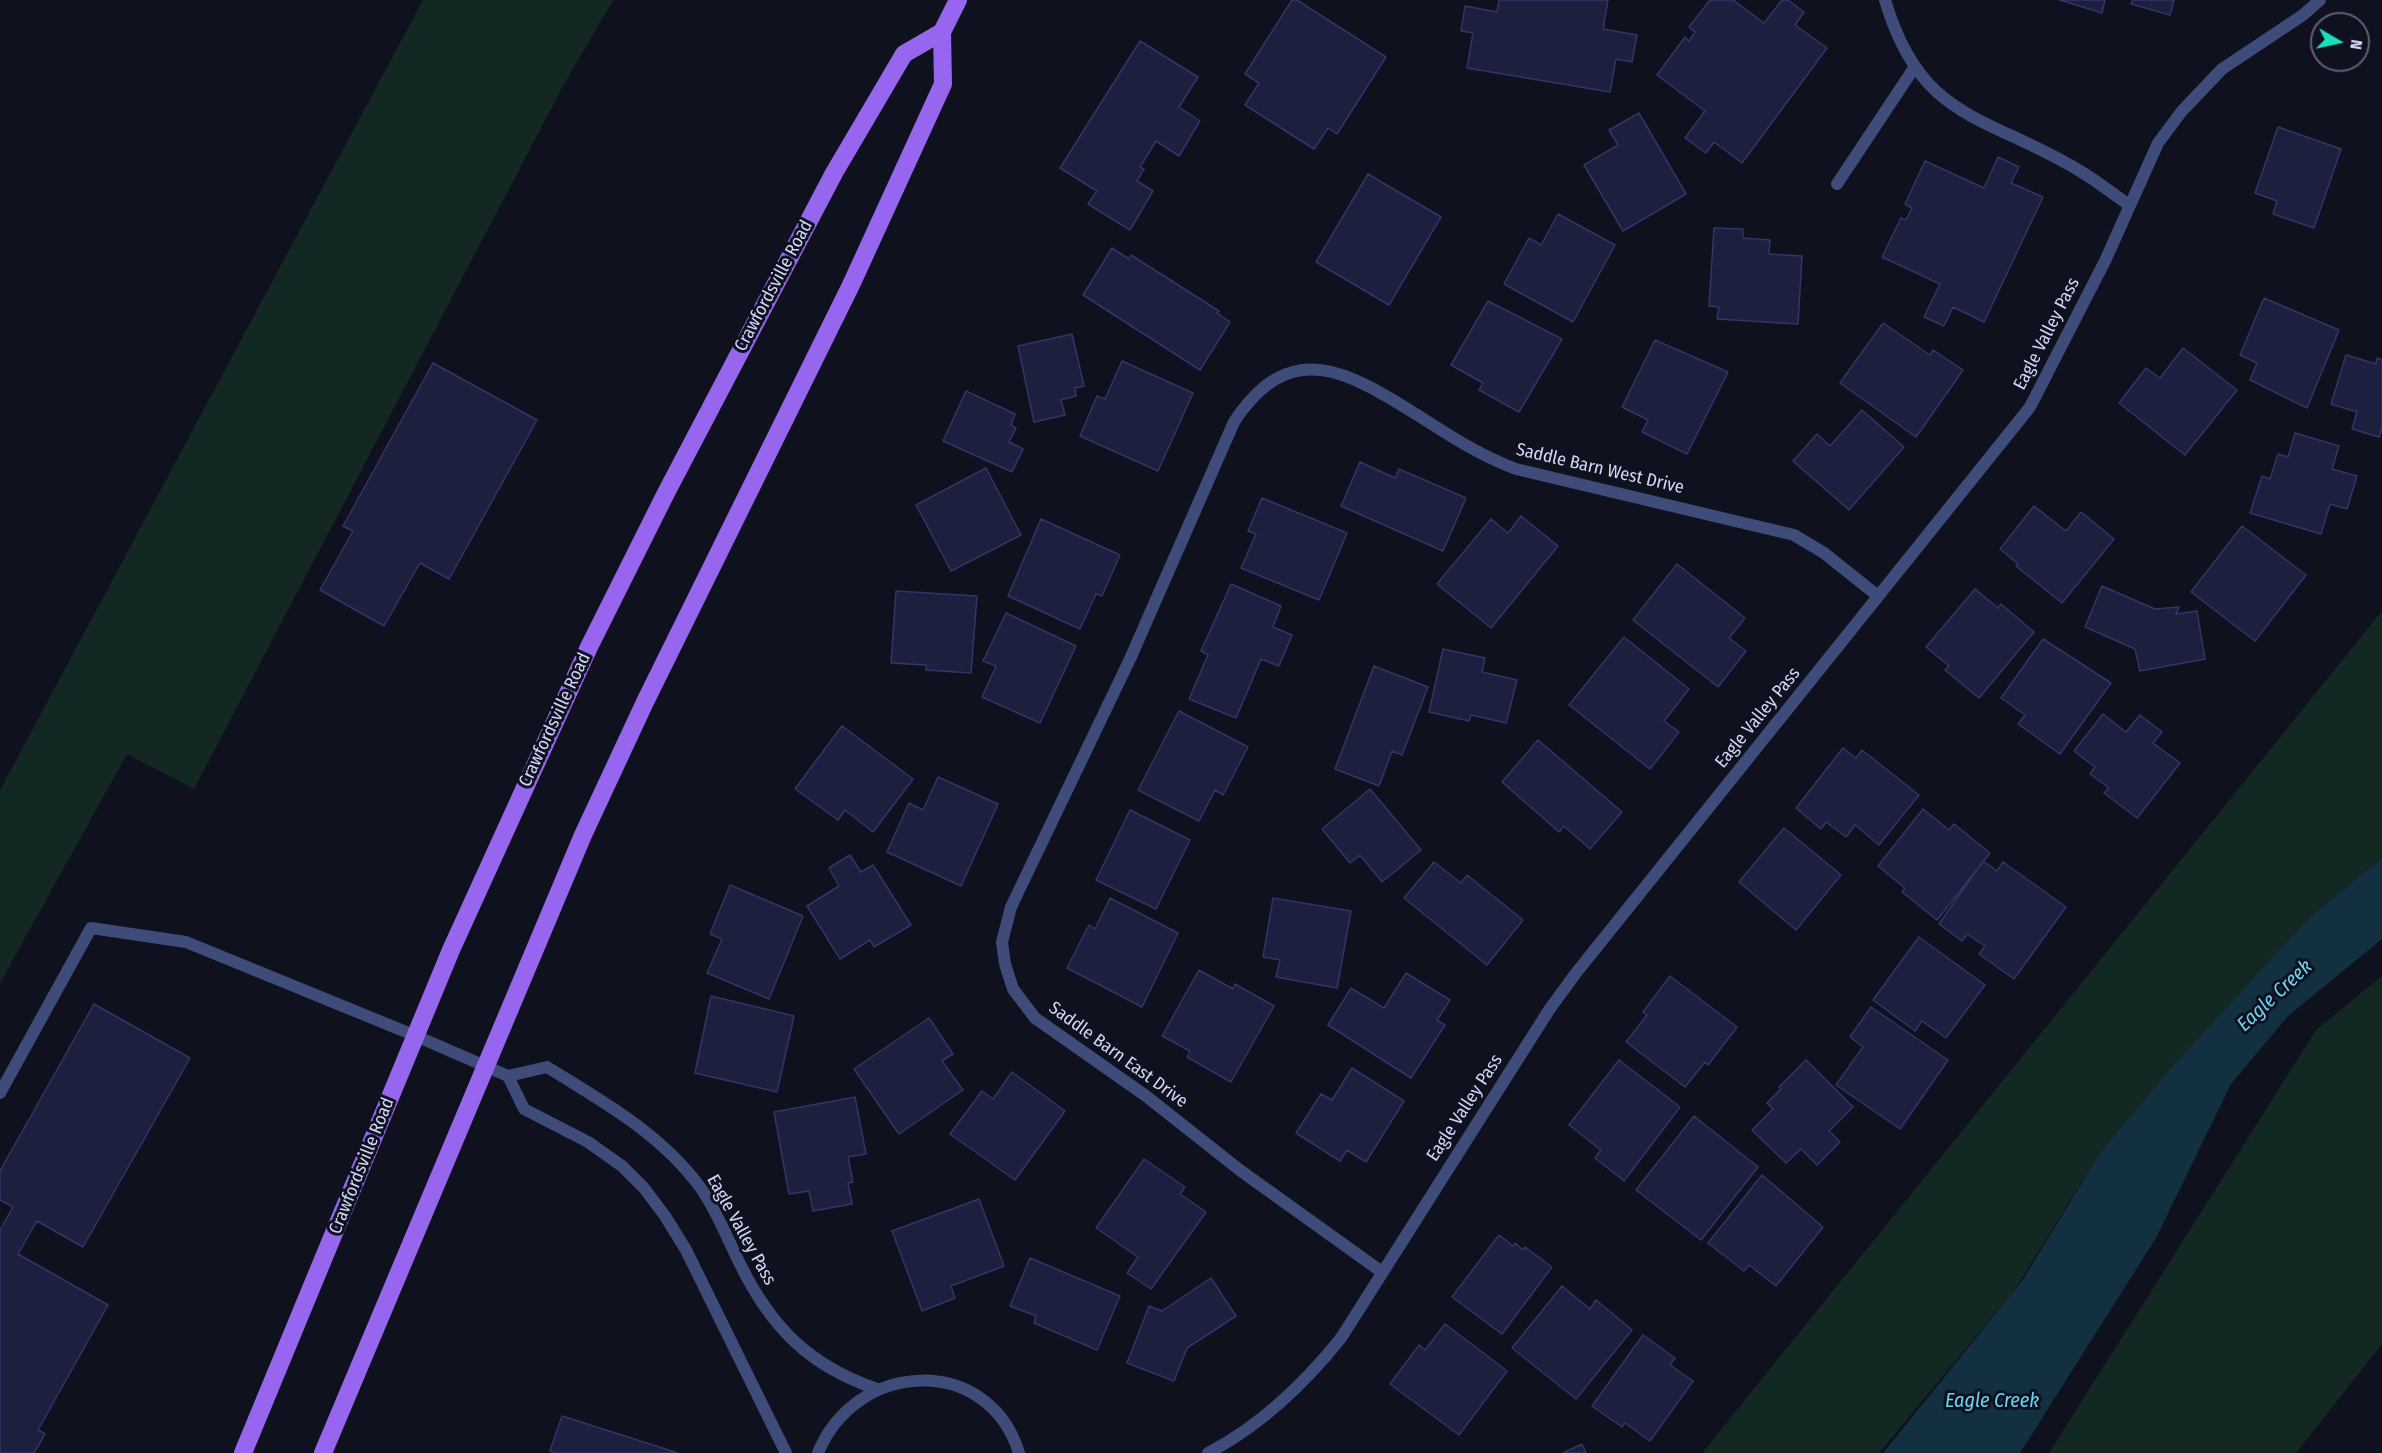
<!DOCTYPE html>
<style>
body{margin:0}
#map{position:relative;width:2382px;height:1453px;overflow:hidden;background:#0f111f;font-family:"Fira Sans Condensed",sans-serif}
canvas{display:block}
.north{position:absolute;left:2310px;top:12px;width:60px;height:60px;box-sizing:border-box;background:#0f111f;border:2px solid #5d6177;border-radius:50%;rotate:99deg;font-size:16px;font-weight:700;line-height:24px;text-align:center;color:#d2d8fa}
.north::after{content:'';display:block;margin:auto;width:21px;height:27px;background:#19dfbf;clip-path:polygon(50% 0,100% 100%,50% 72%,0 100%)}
</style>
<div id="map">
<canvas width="2382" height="1453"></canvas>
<div class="north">N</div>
</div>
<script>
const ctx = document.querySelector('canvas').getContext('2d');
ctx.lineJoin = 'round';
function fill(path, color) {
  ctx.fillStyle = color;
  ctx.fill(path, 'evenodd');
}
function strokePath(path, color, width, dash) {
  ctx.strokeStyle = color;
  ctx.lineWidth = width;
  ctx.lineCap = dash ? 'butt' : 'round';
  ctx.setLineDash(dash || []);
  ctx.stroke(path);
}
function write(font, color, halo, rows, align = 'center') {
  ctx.font = font + ' "Fira Sans Condensed",sans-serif';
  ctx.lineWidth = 6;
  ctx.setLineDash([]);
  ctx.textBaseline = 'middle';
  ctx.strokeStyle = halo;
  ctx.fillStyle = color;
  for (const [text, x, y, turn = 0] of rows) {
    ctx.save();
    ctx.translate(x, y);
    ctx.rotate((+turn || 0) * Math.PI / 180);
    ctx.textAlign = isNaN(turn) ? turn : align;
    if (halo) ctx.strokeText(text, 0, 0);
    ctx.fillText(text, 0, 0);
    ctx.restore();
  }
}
const green = new Path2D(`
 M 423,0 L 613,0 L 563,86 L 194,789 L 127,754 L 0,983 L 0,790 Z
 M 2382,611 L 2382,858 L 2310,917 L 2083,1180 L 2014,1291 L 1879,1453 L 1702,1453 Z
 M 2382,976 L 2382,1344 L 2296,1453 L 2049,1453 L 2316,1030 Z`);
const water = new Path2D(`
 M 2382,858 L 2382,939 L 2288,1016 L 2231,1084 L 2156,1238 L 2020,1453 L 1883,1453 L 2022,1281 L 2100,1153 L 2173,1066 L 2310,917 Z`);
const building = new Path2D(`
 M 1292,0 L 1297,0 L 1386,57 L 1337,134 L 1328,128 L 1314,149 L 1245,105 L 1259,83 L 1245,74 Z
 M 1499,0 L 1608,0 L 1603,29 L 1637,35 L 1632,62 L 1616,59 L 1610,92 L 1467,68 L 1473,33 L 1461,31 L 1465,6 L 1497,12 Z
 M 1710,0 L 1733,0 L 1764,23 L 1782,0 L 1788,0 L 1804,12 L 1795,25 L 1827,48 L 1742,163 L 1714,142 L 1706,153 L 1685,138 L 1705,111 L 1657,75 L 1685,37 L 1689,41 L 1695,32 L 1689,27 Z
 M 2060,0 L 2105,0 L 2102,13 Z
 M 2133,0 L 2174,0 L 2170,15 L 2131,4 Z
 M 1140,41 L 1198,77 L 1179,107 L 1200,121 L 1179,156 L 1156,141 L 1140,167 L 1144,169 L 1137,181 L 1153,191 L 1130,230 L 1088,204 L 1097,191 L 1060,168 Z
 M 1639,113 L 1686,194 L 1623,231 L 1584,165 L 1618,145 L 1609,130 Z
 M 2278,127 L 2341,149 L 2314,228 L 2273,214 L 2277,201 L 2255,193 Z
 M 1998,157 L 2019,167 L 2011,183 L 2043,197 L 1984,322 L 1953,307 L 1944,326 L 1924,317 L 1940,284 L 1882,257 L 1901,218 L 1906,220 L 1912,208 L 1905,204 L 1925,161 L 1984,188 Z
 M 1368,174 L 1441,217 L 1389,305 L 1316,262 Z
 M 1558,214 L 1615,245 L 1573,322 L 1504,284 L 1529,238 L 1541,245 Z
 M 1714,228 L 1743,229 L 1743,238 L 1770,240 L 1769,254 L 1802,256 L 1798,324 L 1717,319 L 1719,307 L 1709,306 Z
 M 1112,248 L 1129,259 L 1131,255 L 1219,311 L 1217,313 L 1230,322 L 1200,370 L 1083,295 Z
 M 2264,298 L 2339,330 L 2307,408 L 2250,380 L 2257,363 L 2240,355 Z
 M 1488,301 L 1562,339 L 1519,412 L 1479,390 L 1483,383 L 1451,365 Z
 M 1883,323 L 1930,355 L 1933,350 L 1963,370 L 1916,437 L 1840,383 Z
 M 1072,334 L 1084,386 L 1075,388 L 1076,396 L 1061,400 L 1065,415 L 1034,422 L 1018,346 Z
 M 1655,340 L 1728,372 L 1687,454 L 1642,432 L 1648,420 L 1622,407 Z
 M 2183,348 L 2237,390 L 2185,455 L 2119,403 L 2146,368 L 2160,378 Z
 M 2346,355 L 2376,364 L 2377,358 L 2382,360 L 2382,428 L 2379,437 L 2352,429 L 2357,412 L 2331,404 Z
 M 1122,361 L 1193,393 L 1158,471 L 1080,436 L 1097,396 L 1105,399 Z
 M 433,363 L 537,420 L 449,579 L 420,563 L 384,626 L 320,590 L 353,531 L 343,526 Z
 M 966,391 L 1015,414 L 1011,425 L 1016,428 L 1009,442 L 1023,449 L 1012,472 L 943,441 Z
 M 1862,410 L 1904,447 L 1849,510 L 1793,461 L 1817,434 L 1830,446 Z
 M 2295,433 L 2339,446 L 2332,469 L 2357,476 L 2347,509 L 2330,504 L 2321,534 L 2250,513 L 2262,476 L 2270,479 L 2278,454 L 2288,457 Z
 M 1360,462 L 1395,478 L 1399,469 L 1466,498 L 1443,551 L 1341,506 Z
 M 986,468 L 1021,535 L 951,571 L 916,505 Z
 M 1262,498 L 1347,533 L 1319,600 L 1241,568 L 1256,534 L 1248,531 Z
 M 2034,506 L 2066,531 L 2081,512 L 2114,539 L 2062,603 L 2016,566 L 2018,564 L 2000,549 Z
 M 1521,516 L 1558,546 L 1491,628 L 1437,584 L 1491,519 L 1508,533 Z
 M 1041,519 L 1120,555 L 1102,596 L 1096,594 L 1080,629 L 1008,596 Z
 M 2242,526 L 2306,575 L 2255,641 L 2191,592 Z
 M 1677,564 L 1745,618 L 1729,638 L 1746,651 L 1718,687 L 1633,620 Z
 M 1231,584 L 1281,606 L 1273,627 L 1292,635 L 1279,666 L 1261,659 L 1236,718 L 1189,699 L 1208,655 L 1201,651 Z
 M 2102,586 L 2155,609 L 2179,607 L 2176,614 L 2197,611 L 2205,659 L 2140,671 L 2135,649 L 2085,627 Z
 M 1975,589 L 1998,608 L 2001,604 L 2034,632 L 1979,698 L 1945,670 L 1949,666 L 1926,647 Z
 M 896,591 L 977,596 L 971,673 L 926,670 L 926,665 L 891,663 Z
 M 1006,613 L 1076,646 L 1040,723 L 982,697 L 996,666 L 983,661 Z
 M 1624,637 L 1689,689 L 1664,721 L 1679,732 L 1650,769 L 1569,705 Z
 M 2043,639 L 2111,683 L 2060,754 L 2018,724 L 2025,715 L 2001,698 Z
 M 1443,649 L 1485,658 L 1482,672 L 1517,680 L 1506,723 L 1471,715 L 1469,721 L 1429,712 Z
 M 1374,666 L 1428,687 L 1402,755 L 1392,751 L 1379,786 L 1335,769 Z
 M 1179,711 L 1248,747 L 1223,795 L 1215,790 L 1199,821 L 1138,790 Z
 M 2103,714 L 2126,732 L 2140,715 L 2162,732 L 2153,743 L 2180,763 L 2137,818 L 2104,793 L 2109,788 L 2090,774 L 2095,767 L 2074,751 Z
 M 842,726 L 913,779 L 873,832 L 845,810 L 838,820 L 795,789 Z
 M 1538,740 L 1622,812 L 1590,849 L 1564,826 L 1559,832 L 1502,782 Z
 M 1843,748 L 1856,758 L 1862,750 L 1919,795 L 1879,845 L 1855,825 L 1846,837 L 1826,822 L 1821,829 L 1796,808 Z
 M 938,777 L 998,804 L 961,886 L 887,852 L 909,803 L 923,810 Z
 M 1370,789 L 1421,850 L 1382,882 L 1360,855 L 1350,863 L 1322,829 Z
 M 1923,809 L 1949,830 L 1954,824 L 1990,853 L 1937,920 L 1902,892 L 1905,888 L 1878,866 Z
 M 1130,810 L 1190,840 L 1156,909 L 1096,880 Z
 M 1784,828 L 1841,875 L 1796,930 L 1739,882 Z
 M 850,855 L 861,872 L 873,865 L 911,925 L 874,947 L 870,940 L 840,959 L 807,906 L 839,886 L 829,868 Z
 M 1983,861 L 1997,871 L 2003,862 L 2066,907 L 2014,979 L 1979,954 L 1985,946 L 1967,934 L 1962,941 L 1939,924 Z
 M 1434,862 L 1461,883 L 1467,875 L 1523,920 L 1487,965 L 1404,898 Z
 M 730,885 L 803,916 L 769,999 L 707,973 L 722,939 L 710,934 Z
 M 1110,898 L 1178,933 L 1142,1007 L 1067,968 L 1089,925 L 1095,929 Z
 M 1273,898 L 1351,911 L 1337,988 L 1276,977 L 1280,960 L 1263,957 Z
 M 1919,937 L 1985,985 L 1946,1038 L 1922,1021 L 1915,1031 L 1873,1000 Z
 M 1199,970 L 1233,989 L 1235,984 L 1274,1006 L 1231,1082 L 1187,1057 L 1190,1051 L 1162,1036 Z
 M 1406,973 L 1450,1000 L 1437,1020 L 1445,1025 L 1411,1078 L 1328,1025 L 1351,988 L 1384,1008 Z
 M 1670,976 L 1737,1027 L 1708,1065 L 1705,1062 L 1685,1087 L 1626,1042 L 1647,1015 L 1643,1012 Z
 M 711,996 L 794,1016 L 777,1092 L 695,1073 Z
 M 94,1004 L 190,1058 L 83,1247 L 37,1221 L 18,1254 L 108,1305 L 38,1430 L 45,1434 L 34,1453 L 0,1453 L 0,1230 L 13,1207 L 0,1200 L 0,1171 Z
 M 1871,1007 L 1948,1060 L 1900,1129 L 1836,1085 L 1863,1047 L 1850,1037 Z
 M 929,1018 L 953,1054 L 942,1061 L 963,1090 L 899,1134 L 854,1069 Z
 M 1619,1060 L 1680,1107 L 1624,1181 L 1595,1158 L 1601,1150 L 1569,1125 Z
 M 1806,1060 L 1853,1107 L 1829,1131 L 1840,1142 L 1817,1165 L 1801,1149 L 1786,1163 L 1752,1130 L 1773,1109 L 1767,1103 L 1781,1089 L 1779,1087 Z
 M 1352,1068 L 1404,1101 L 1366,1162 L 1347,1150 L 1340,1161 L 1296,1133 L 1321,1094 L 1332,1100 Z
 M 1012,1072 L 1065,1111 L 1015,1180 L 950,1134 L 982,1091 L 993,1099 Z
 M 855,1097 L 866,1154 L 848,1157 L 853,1182 L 848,1183 L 852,1204 L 813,1211 L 809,1191 L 789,1194 L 774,1112 Z
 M 1694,1116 L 1758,1167 L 1701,1240 L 1636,1190 Z
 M 1144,1159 L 1185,1187 L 1180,1194 L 1206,1212 L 1151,1289 L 1127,1273 L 1138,1257 L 1096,1228 Z
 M 1762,1175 L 1823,1227 L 1776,1286 L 1749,1265 L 1744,1271 L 1708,1243 Z
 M 979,1199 L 1004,1266 L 951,1286 L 955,1298 L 922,1311 L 892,1231 Z
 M 1499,1235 L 1513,1246 L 1515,1243 L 1523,1250 L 1525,1247 L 1552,1267 L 1502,1334 L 1452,1297 Z
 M 1030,1258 L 1120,1296 L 1097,1350 L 1034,1323 L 1036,1316 L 1010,1306 Z
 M 1211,1278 L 1236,1316 L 1187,1348 L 1174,1381 L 1127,1363 L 1149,1306 L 1162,1311 Z
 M 1562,1286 L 1590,1309 L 1596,1300 L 1632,1330 L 1576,1399 L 1512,1348 Z
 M 1445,1324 L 1507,1371 L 1459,1435 L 1390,1384 L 1419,1345 L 1425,1350 Z
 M 1643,1335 L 1675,1358 L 1670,1365 L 1693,1381 L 1650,1441 L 1625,1423 L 1622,1427 L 1592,1406 Z
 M 562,1416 L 678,1453 L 555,1453 L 550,1451 Z
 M 1582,1444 L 1586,1453 L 1563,1453 Z`);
const lane = new Path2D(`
 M 1837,184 L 1914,68
 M 0,1093 L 91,928 L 186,942 L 416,1036`);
const street = new Path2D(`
 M 1885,0 C 1921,122 1986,114 2080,171 C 2097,181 2113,194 2129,205
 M 416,1036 L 508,1076 L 547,1067 C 602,1101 660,1133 700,1187 C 717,1211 727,1238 740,1264 C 771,1327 809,1366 877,1389
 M 508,1076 L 524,1109 L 588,1142 L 622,1166 L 644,1188 L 665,1216 L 686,1250 L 786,1453
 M 1382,1272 L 1241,1171 L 1146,1096 L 1035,1018 L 1013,989 L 1005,964 L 1002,942 L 1011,907 L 1130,659 L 1234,422 C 1291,335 1350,373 1419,416 C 1450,436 1481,456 1516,469 L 1794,535 L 1824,553 L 1878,596
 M 818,1453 C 856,1359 989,1354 1019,1453
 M 1208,1453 C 1260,1426 1304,1384 1341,1338 L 1549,1010 L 1576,973 L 2030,407 L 2105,261 L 2158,143 L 2182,111 L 2222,69 L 2303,15 L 2320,0`);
const primary = new Path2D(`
 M 243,1453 L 451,950 L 589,647 L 666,493 L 834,173 L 904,54 L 942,32
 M 323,1453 L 583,835 L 645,702 L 851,285 L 943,84 L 942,32 L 958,0`);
const streetNames = [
 ["Crawfordsville Road",774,286,-62],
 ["Eagle Valley Pass",2047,334,-63],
 ["Saddle Barn West Drive",1600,469,13],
 ["Eagle Valley Pass",1758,718,-51],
 ["Crawfordsville Road",555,720,-65],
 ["Saddle Barn East Drive",1118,1055,36],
 ["Eagle Valley Pass",1465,1108,-57],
 ["Crawfordsville Road",362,1166,-68],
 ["Eagle Valley Pass",741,1230,61]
];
const waterNames = [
 ["Eagle Creek",2275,996,-43],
 ["Eagle Creek",1992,1401]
];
fill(green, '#132822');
fill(water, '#133040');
fill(building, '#1d1f3e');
strokePath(building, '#323567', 1.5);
strokePath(lane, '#3f4c79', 12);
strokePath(street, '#3f4c79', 12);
strokePath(primary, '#9766ee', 18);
write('18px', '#d2d8fa', '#0f111f', streetNames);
write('italic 20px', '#6cd4ee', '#0f111f', waterNames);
</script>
